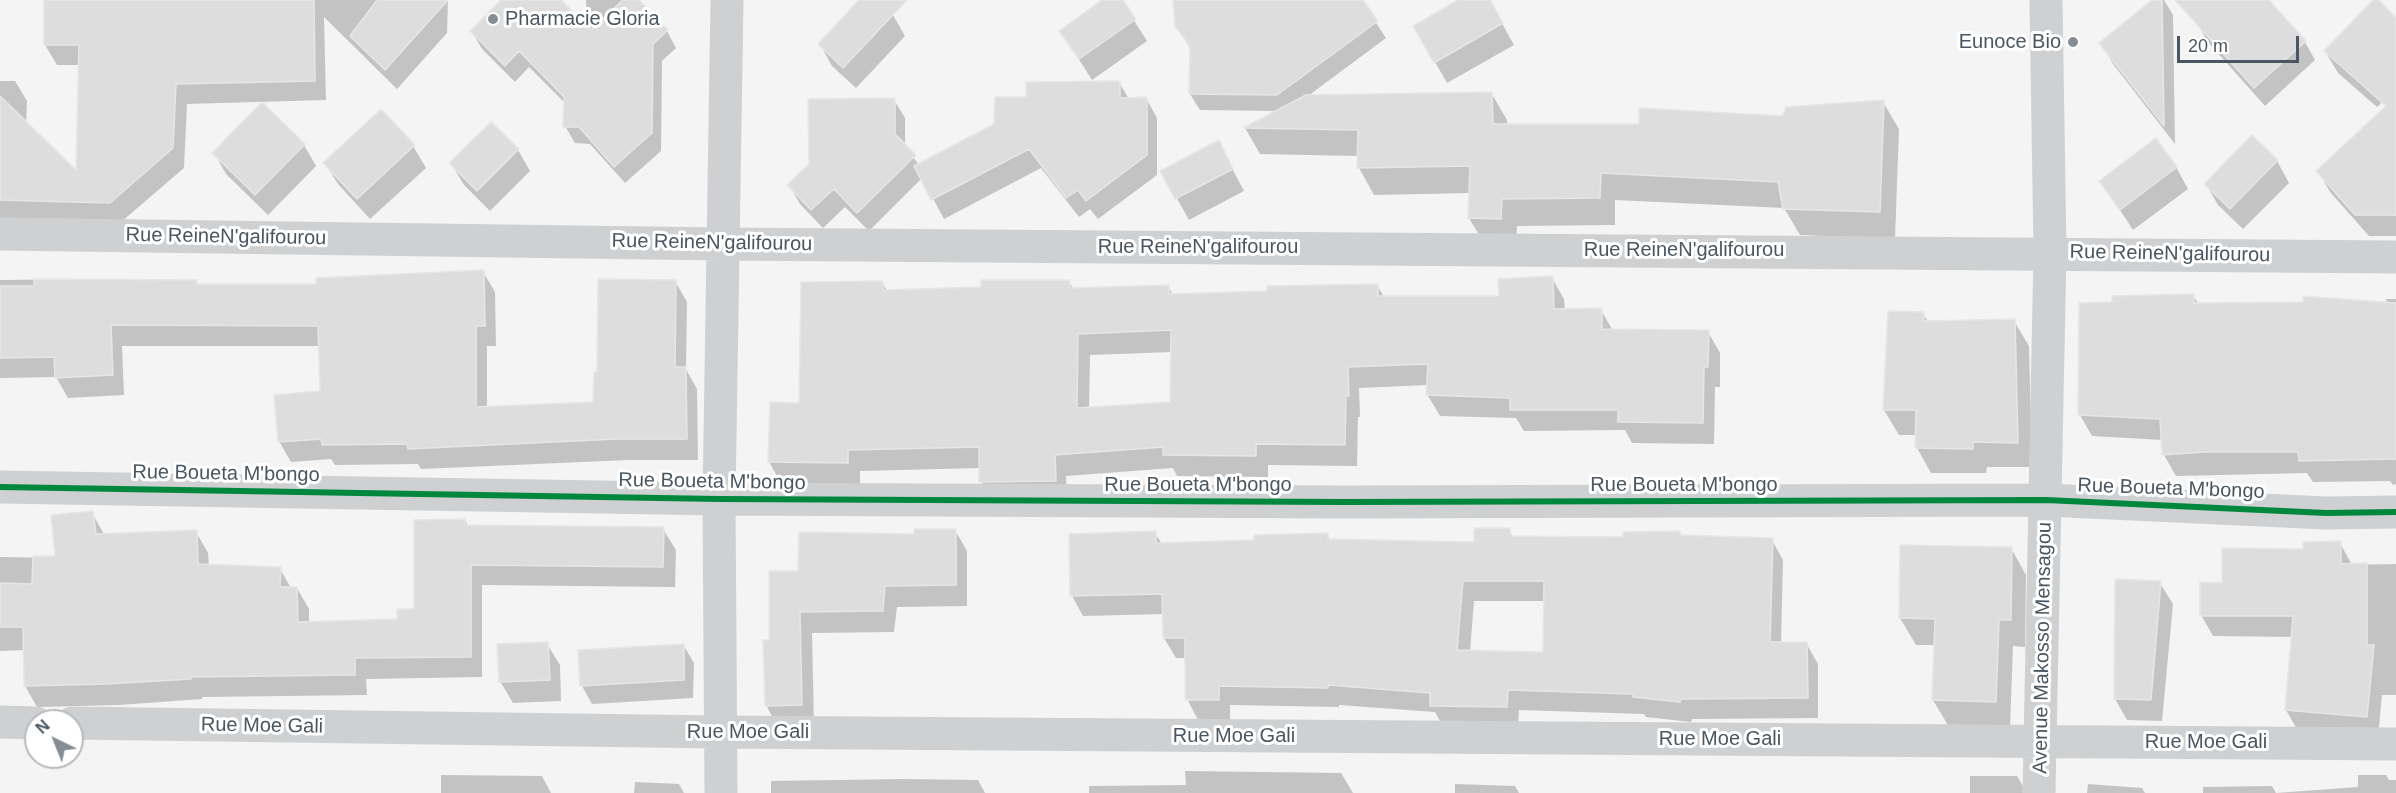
<!DOCTYPE html>
<style>
body{margin:0}
#map{position:relative;width:2396px;height:793px;overflow:hidden;background:#f4f4f4;font-family:Arial,sans-serif}
canvas{display:block}
.north{position:absolute;left:24px;top:709px;width:60px;height:60px;box-sizing:border-box;background:#fff;border:2px solid #b7bbc0;border-radius:50%;rotate:317deg;font-size:16px;font-weight:700;line-height:24px;text-align:center;color:#4a5661}
.north::after{content:'';display:block;margin:auto;width:21px;height:27px;background:#868d94;clip-path:polygon(50% 0,100% 100%,50% 72%,0 100%)}
.scale{position:absolute;left:2177px;top:36px;width:122px;height:27px;box-sizing:border-box;border:3px solid #4a5661;border-top:0;padding-left:8px;font-size:18px;line-height:21px;white-space:nowrap;color:#4a5661;-webkit-text-stroke:4px #fff;paint-order:stroke}
</style>
<div id="map">
<canvas width="2396" height="793"></canvas>
<div class="north">N</div>
<div class="scale">20 m</div>
</div>
<script>
const ctx = document.querySelector('canvas').getContext('2d');
ctx.lineJoin = 'round';
function fill(path, color) {
  ctx.fillStyle = color;
  ctx.fill(path, 'evenodd');
}
function strokePath(path, color, width, dash) {
  ctx.strokeStyle = color;
  ctx.lineWidth = width;
  ctx.lineCap = dash ? 'butt' : 'round';
  ctx.setLineDash(dash || []);
  ctx.stroke(path);
}
function write(font, color, halo, rows, align = 'center') {
  ctx.font = font + ' Arial,sans-serif';
  ctx.lineWidth = 6;
  ctx.setLineDash([]);
  ctx.textBaseline = 'middle';
  ctx.strokeStyle = halo;
  ctx.fillStyle = color;
  for (const [text, x, y, turn = 0] of rows) {
    ctx.save();
    ctx.translate(x, y);
    ctx.rotate((+turn || 0) * Math.PI / 180);
    ctx.textAlign = isNaN(turn) ? turn : align;
    if (halo) ctx.strokeText(text, 0, 0);
    ctx.fillText(text, 0, 0);
    ctx.restore();
  }
}
const shadow = new Path2D(`
 M 46,0 L 448,0 L 447,33 L 397,89 L 324,17 L 326,100 L 187,104 L 184,168 L 121,222 L 0,219 L 0,81 L 15,81 L 27,101 L 26,124 L 77,174 L 80,65 L 57,65 L 45,45 Z
 M 503,0 L 559,0 L 587,28 L 586,0 L 637,0 L 667,31 L 676,48 L 662,61 L 661,151 L 625,183 L 590,144 L 575,143 L 565,126 L 566,104 L 529,67 L 515,82 L 482,49 L 472,32 Z
 M 861,0 L 878,0 L 893,15 L 905,36 L 856,88 L 832,66 L 820,44 Z
 M 1104,0 L 1121,0 L 1147,41 L 1092,80 L 1061,31 Z
 M 1174,0 L 1361,0 L 1386,38 L 1308,96 L 1492,94 L 1507,120 L 1507,125 L 1640,125 L 1784,117 L 1883,102 L 1899,129 L 1895,239 L 1800,235 L 1784,208 L 1615,200 L 1615,225 L 1517,226 L 1516,246 L 1485,245 L 1469,218 L 1470,193 L 1374,195 L 1359,168 L 1359,156 L 1260,154 L 1245,128 L 1277,111 L 1200,110 L 1190,94 L 1191,50 L 1176,26 Z
 M 1461,0 L 1489,0 L 1514,45 L 1447,83 L 1415,27 Z
 M 2155,0 L 2164,0 L 2173,15 L 2175,144 L 2113,64 L 2101,43 Z
 M 2197,0 L 2267,0 L 2305,42 L 2315,60 L 2265,106 L 2208,42 L 2197,23 Z
 M 2396,39 L 2396,90 L 2377,107 L 2338,73 L 2325,51 Z
 M 1119,82 L 1129,99 L 1146,98 L 1157,118 L 1157,175 L 1098,219 L 1090,209 L 1079,217 L 1041,168 L 944,219 L 922,178 L 869,231 L 845,207 L 823,228 L 800,204 L 789,185 L 894,100 L 905,118 L 905,146 L 919,165 L 996,125 L 1028,99 Z
 M 2396,100 L 2396,236 L 2369,236 L 2330,192 L 2318,171 Z
 M 2252,137 L 2277,161 L 2289,183 L 2243,229 L 2218,205 L 2206,184 Z
 M 1218,142 L 1244,191 L 1189,220 L 1162,172 Z
 M 304,145 L 316,166 L 268,215 L 226,174 L 214,153 Z
 M 413,146 L 426,168 L 370,219 L 338,184 L 325,163 Z
 M 518,150 L 530,171 L 490,211 L 464,185 L 451,163 Z
 M 2176,167 L 2188,189 L 2133,230 L 2101,181 Z
 M 483,272 L 495,292 L 496,346 L 487,346 L 487,408 L 595,403 L 598,373 L 675,281 L 687,302 L 686,369 L 697,389 L 698,460 L 629,460 L 421,469 L 418,464 L 335,465 L 331,459 L 291,462 L 279,441 L 322,392 L 320,346 L 122,346 L 124,395 L 68,398 L 56,377 L 0,378 L 0,280 L 104,279 L 106,282 L 196,282 L 199,286 L 318,285 Z
 M 1552,278 L 1564,299 L 1565,310 L 1601,310 L 1613,331 L 1708,332 L 1720,353 L 1720,387 L 1715,387 L 1714,444 L 1632,443 L 1625,430 L 1524,431 L 1516,418 L 1440,416 L 1427,394 L 1428,385 L 1359,388 L 1360,417 L 1358,417 L 1357,466 L 1268,465 L 1268,477 L 1177,476 L 1173,468 L 1066,476 L 1067,502 L 993,502 L 981,481 L 981,468 L 860,471 L 860,484 L 781,483 L 769,462 L 772,403 L 800,405 L 882,282 L 887,291 L 982,288 L 1069,282 L 1074,289 L 1168,286 L 1173,295 L 1269,293 L 1377,285 L 1384,297 L 1500,297 ZM 1172,352 L 1172,403 L 1089,409 L 1090,355 Z
 M 2193,295 L 2199,305 L 2387,303 L 2386,299 L 2396,299 L 2396,484 L 2393,485 L 2390,481 L 2313,482 L 2307,473 L 2176,476 L 2164,455 L 2163,440 L 2092,436 L 2080,415 L 2114,303 Z
 M 1923,313 L 1928,322 L 2014,321 L 2029,346 L 2032,467 L 1987,467 L 1986,473 L 1931,473 L 1917,448 L 1917,435 L 1899,435 L 1884,410 Z
 M 92,513 L 104,534 L 196,532 L 208,553 L 209,566 L 280,569 L 291,588 L 297,588 L 309,609 L 309,623 L 399,621 L 416,610 L 465,520 L 468,526 L 663,529 L 676,550 L 675,587 L 482,585 L 482,677 L 366,679 L 367,695 L 202,697 L 202,699 L 119,705 L 37,707 L 25,686 L 25,650 L 0,651 L 0,557 L 57,558 Z
 M 955,530 L 967,551 L 967,606 L 897,607 L 894,632 L 812,633 L 814,726 L 778,727 L 766,705 L 771,642 L 799,572 L 915,536 Z
 M 1509,530 L 1513,538 L 1625,538 L 1680,532 L 1682,537 L 1772,540 L 1783,560 L 1781,644 L 1806,643 L 1818,664 L 1818,718 L 1692,719 L 1691,722 L 1646,717 L 1644,714 L 1519,710 L 1518,727 L 1443,726 L 1435,712 L 1339,705 L 1339,707 L 1230,705 L 1230,720 L 1198,720 L 1187,699 L 1186,658 L 1176,658 L 1164,638 L 1164,614 L 1083,616 L 1072,596 L 1070,535 L 1155,533 L 1162,544 L 1256,541 L 1327,534 L 1331,541 L 1476,543 ZM 1474,601 L 1545,601 L 1544,653 L 1470,652 Z
 M 2340,543 L 2352,565 L 2396,564 L 2396,695 L 2382,695 L 2378,737 L 2298,731 L 2286,710 L 2293,637 L 2213,636 L 2201,615 L 2223,585 L 2304,550 Z
 M 2011,548 L 2026,575 L 2025,647 L 2013,646 L 2010,728 L 1949,727 L 1933,700 L 1935,645 L 1916,645 L 1900,618 Z
 M 2116,581 L 2160,583 L 2173,604 L 2162,721 L 2127,720 L 2115,699 Z
 M 547,644 L 560,665 L 561,701 L 513,703 L 500,681 Z
 M 684,646 L 694,663 L 693,698 L 592,704 L 582,686 L 580,651 Z
 M 1185,771 L 1341,773 L 1353,793 L 1089,793 L 1089,786 L 1186,785 Z
 M 441,775 L 542,776 L 551,793 L 441,793 Z
 M 2358,775 L 2386,775 L 2389,780 L 2396,780 L 2396,793 L 2203,793 L 2203,787 L 2272,786 L 2276,793 L 2358,787 Z
 M 1970,776 L 2017,776 L 2027,793 L 1970,793 Z
 M 903,779 L 978,780 L 985,793 L 771,793 L 771,781 Z
 M 635,782 L 679,784 L 684,793 L 634,793 Z
 M 1455,784 L 1515,786 L 1519,793 L 1455,793 Z
 M 2088,784 L 2142,788 L 2145,793 L 2087,793 Z`);
const building = new Path2D(`
 M 44,0 L 314,0 L 315,81 L 176,84 L 173,148 L 110,203 L 0,200 L 0,96 L 76,170 L 79,45 L 44,45 Z
 M 377,0 L 448,0 L 385,70 L 350,36 Z
 M 501,0 L 561,0 L 591,30 L 623,0 L 639,0 L 668,30 L 653,44 L 652,133 L 614,167 L 579,127 L 563,127 L 564,97 L 519,51 L 505,66 L 470,31 Z
 M 859,0 L 907,0 L 843,68 L 818,44 Z
 M 1102,0 L 1123,0 L 1136,19 L 1079,59 L 1059,31 Z
 M 1173,0 L 1363,0 L 1378,21 L 1277,95 L 1189,94 L 1190,46 L 1175,26 Z
 M 1458,0 L 1490,0 L 1503,23 L 1434,63 L 1413,26 Z
 M 2152,0 L 2162,0 L 2164,126 L 2099,43 Z
 M 2175,0 L 2269,0 L 2306,41 L 2254,88 Z
 M 2373,0 L 2379,0 L 2396,18 L 2396,215 L 2355,215 L 2316,171 L 2386,106 L 2324,51 Z
 M 1120,81 L 1120,98 L 1147,97 L 1147,155 L 1086,201 L 1078,190 L 1066,198 L 1029,149 L 931,200 L 914,166 L 994,124 L 995,97 L 1026,97 L 1026,82 Z
 M 1492,92 L 1493,124 L 1639,124 L 1639,108 L 1783,116 L 1786,107 L 1884,100 L 1880,212 L 1783,209 L 1778,182 L 1601,173 L 1600,198 L 1502,199 L 1501,219 L 1468,218 L 1470,166 L 1357,168 L 1358,130 L 1243,128 L 1306,95 Z
 M 895,98 L 895,134 L 916,155 L 857,213 L 834,189 L 811,210 L 787,185 L 809,164 L 808,99 Z
 M 262,102 L 305,144 L 255,195 L 212,153 Z
 M 381,109 L 415,145 L 357,199 L 323,163 Z
 M 491,122 L 519,149 L 477,191 L 449,163 Z
 M 2252,135 L 2278,160 L 2230,209 L 2204,184 Z
 M 2156,138 L 2177,167 L 2120,210 L 2099,181 Z
 M 1219,140 L 1233,169 L 1175,199 L 1160,171 Z
 M 484,270 L 485,326 L 476,326 L 476,407 L 593,402 L 594,372 L 597,372 L 598,279 L 676,280 L 675,367 L 686,367 L 687,439 L 616,439 L 408,449 L 407,444 L 322,445 L 321,439 L 278,442 L 274,395 L 320,391 L 318,326 L 111,325 L 113,375 L 55,378 L 54,357 L 0,358 L 0,286 L 34,286 L 34,279 L 197,280 L 197,284 L 316,284 L 316,278 Z
 M 1553,276 L 1554,309 L 1602,308 L 1602,329 L 1709,330 L 1708,367 L 1704,367 L 1703,423 L 1618,422 L 1618,410 L 1510,410 L 1510,398 L 1426,395 L 1428,364 L 1348,367 L 1349,396 L 1346,396 L 1345,445 L 1256,444 L 1256,456 L 1163,455 L 1163,447 L 1055,455 L 1056,481 L 979,482 L 979,447 L 848,450 L 848,463 L 768,462 L 770,402 L 799,403 L 801,282 L 883,281 L 883,290 L 981,287 L 981,280 L 1070,280 L 1070,288 L 1169,285 L 1169,294 L 1267,291 L 1267,286 L 1378,284 L 1378,296 L 1499,296 L 1498,279 ZM 1171,330 L 1170,402 L 1077,408 L 1078,334 Z
 M 2194,294 L 2194,303 L 2303,302 L 2303,296 L 2396,303 L 2396,459 L 2299,461 L 2298,452 L 2204,452 L 2162,455 L 2160,419 L 2078,415 L 2079,303 L 2112,302 L 2112,296 Z
 M 1888,311 L 1924,312 L 1924,321 L 2015,319 L 2018,443 L 1973,442 L 1973,449 L 1915,448 L 1916,410 L 1883,410 Z
 M 93,511 L 96,534 L 197,530 L 198,564 L 281,567 L 280,587 L 297,587 L 298,622 L 397,619 L 397,609 L 414,609 L 414,520 L 465,519 L 465,525 L 664,527 L 663,567 L 471,565 L 471,657 L 355,658 L 355,675 L 191,677 L 191,679 L 106,684 L 24,686 L 23,627 L 0,627 L 0,583 L 32,584 L 33,556 L 55,556 L 51,515 Z
 M 1474,528 L 1510,528 L 1510,536 L 1623,537 L 1623,532 L 1680,531 L 1680,535 L 1773,538 L 1770,642 L 1807,642 L 1808,698 L 1681,699 L 1680,702 L 1633,697 L 1633,694 L 1508,690 L 1507,707 L 1430,706 L 1430,693 L 1328,685 L 1328,688 L 1219,686 L 1219,700 L 1185,700 L 1185,638 L 1163,638 L 1162,594 L 1070,596 L 1069,534 L 1156,531 L 1156,543 L 1254,540 L 1254,535 L 1328,533 L 1328,539 L 1474,542 ZM 1463,581 L 1544,581 L 1543,652 L 1457,650 Z
 M 914,529 L 956,529 L 956,585 L 885,586 L 883,611 L 800,612 L 802,705 L 765,706 L 763,640 L 769,640 L 769,571 L 798,571 L 799,532 L 914,534 Z
 M 2341,541 L 2341,564 L 2367,563 L 2367,645 L 2374,645 L 2367,717 L 2285,710 L 2293,616 L 2200,616 L 2200,582 L 2222,583 L 2222,548 L 2303,549 L 2303,542 Z
 M 1900,545 L 2012,547 L 2011,620 L 1999,620 L 1996,702 L 1932,700 L 1935,619 L 1899,618 Z
 M 2115,579 L 2161,581 L 2151,700 L 2114,699 Z
 M 548,642 L 550,680 L 499,682 L 497,644 Z
 M 684,644 L 684,680 L 580,686 L 578,650 Z`);
const minor = new Path2D(`
 M 0,234 L 723,244 L 2396,257
 M 0,487 L 719,499 L 1345,502 L 2046,500 L 2326,513 L 2396,512
 M 0,722 L 36,723
 M 72,723 L 720,732 L 2396,744
 M 721,793 L 719,499 L 727,0
 M 2039,793 L 2050,252 L 2046,0`);
const cycleway = new Path2D(`
 M 0,487 L 719,499 L 1345,502 L 2046,500 L 2326,513 L 2396,512`);
const markers = [
 [493,19,6,"#868d94"],
 [2073,42,6,"#868d94"]
];
const poiNames = [
 ["Pharmacie Gloria",505,19],
 ["Eunoce Bio",2061,42,"right"]
];
const streetNames = [
 ["Rue ReineN'galifourou",226,237,1],
 ["Rue ReineN'galifourou",712,243,1],
 ["Rue ReineN'galifourou",1198,247],
 ["Rue ReineN'galifourou",1684,250],
 ["Rue ReineN'galifourou",2170,254,1],
 ["Rue Boueta M'bongo",226,474,1],
 ["Rue Boueta M'bongo",712,482,1],
 ["Rue Boueta M'bongo",1198,485],
 ["Rue Boueta M'bongo",1684,485],
 ["Rue Boueta M'bongo",2171,489,2],
 ["Avenue Makosso Mensagou",2043,648,-89],
 ["Rue Moe Gali",262,726,1],
 ["Rue Moe Gali",748,732],
 ["Rue Moe Gali",1234,736],
 ["Rue Moe Gali",1720,739],
 ["Rue Moe Gali",2206,742]
];
fill(shadow, '#0003');
fill(building, '#ddddde');
strokePath(building, '#e5e6e7', 1.5);
strokePath(minor, '#ced0d2', 33);
strokePath(cycleway, '#00873e', 6);
for (const [x, y, r, color] of markers) {
  const dot = new Path2D();
  dot.arc(x, y, r, 0, 2 * Math.PI);
  ctx.fillStyle = color;
  ctx.fill(dot);
  strokePath(dot, '#fff', 2);
}
write('20px', '#4a5661', '#fff', poiNames, 'left');
write('20px', '#4a5661', '#fff', streetNames);
</script>
